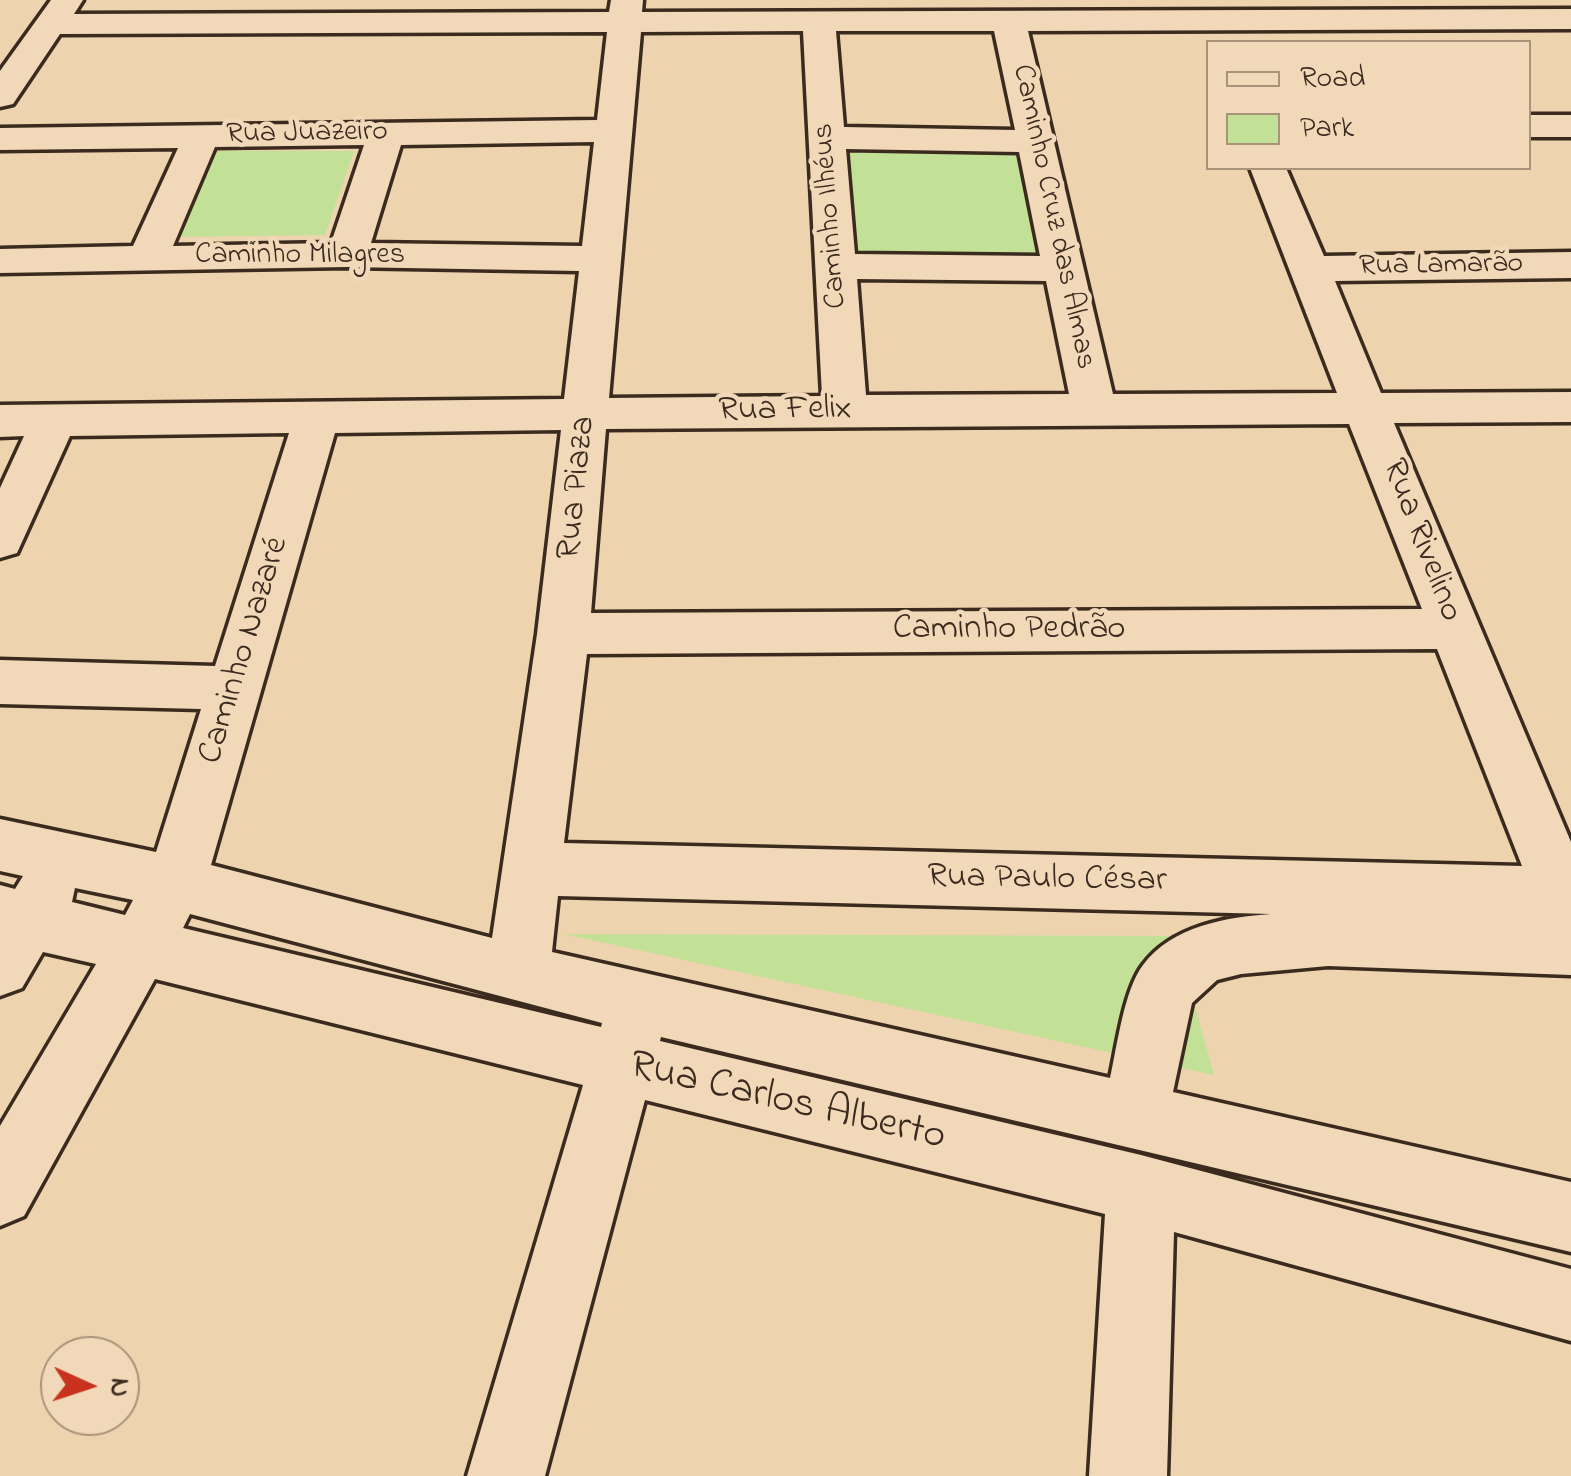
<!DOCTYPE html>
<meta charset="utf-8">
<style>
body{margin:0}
#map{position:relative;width:1571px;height:1476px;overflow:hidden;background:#edd4af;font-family:"Indie Flower",sans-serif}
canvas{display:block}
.legend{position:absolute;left:1206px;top:40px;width:325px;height:130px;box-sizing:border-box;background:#f0d8b8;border:2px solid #a8927a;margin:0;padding:12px 18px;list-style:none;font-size:30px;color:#3b2a1e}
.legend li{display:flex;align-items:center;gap:20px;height:50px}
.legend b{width:50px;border:2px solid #a8927a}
.north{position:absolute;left:40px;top:1336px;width:100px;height:100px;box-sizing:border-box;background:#f0d8b8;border:2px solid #a8927a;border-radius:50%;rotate:93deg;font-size:28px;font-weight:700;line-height:40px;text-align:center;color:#3b2a1e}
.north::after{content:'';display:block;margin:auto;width:35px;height:45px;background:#c8321e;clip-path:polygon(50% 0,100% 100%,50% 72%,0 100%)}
</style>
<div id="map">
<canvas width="1571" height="1476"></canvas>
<ul class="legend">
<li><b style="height:12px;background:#f0d8b8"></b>Road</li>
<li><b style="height:28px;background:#c3e097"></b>Park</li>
</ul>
<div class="north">N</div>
</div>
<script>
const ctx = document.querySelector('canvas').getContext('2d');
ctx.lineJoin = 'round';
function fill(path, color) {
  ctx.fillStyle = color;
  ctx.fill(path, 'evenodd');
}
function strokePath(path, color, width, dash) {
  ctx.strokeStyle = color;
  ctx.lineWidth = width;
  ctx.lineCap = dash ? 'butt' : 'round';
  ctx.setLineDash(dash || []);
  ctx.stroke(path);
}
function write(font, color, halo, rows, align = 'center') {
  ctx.font = font + ' "Indie Flower",sans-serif';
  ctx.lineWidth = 9;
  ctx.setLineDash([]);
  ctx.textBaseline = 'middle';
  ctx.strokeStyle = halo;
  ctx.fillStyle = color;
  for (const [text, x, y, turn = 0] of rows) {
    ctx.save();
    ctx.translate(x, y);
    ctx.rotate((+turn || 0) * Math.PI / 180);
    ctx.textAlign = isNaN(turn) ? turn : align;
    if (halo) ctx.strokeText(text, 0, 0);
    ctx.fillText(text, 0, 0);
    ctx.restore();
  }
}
const green = new Path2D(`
 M 212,151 L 354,151 L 325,235 L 172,237 Z
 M 1019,151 L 1042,254 L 850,256 L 842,153 Z
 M 564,934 L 1175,936 L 1214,1075 Z`);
const minor = new Path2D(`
 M 51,0 L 83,0 L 74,14 L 609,12 L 611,0 L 643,0 L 642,12 L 1571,9 L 1571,29 L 1028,31 L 1113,394 L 1337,393 L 1250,168 L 1286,168 L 1324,256 L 1571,252 L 1571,278 L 1335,281 L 1381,393 L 1571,392 L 1571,422 L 1394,423 L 1571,842 L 1571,975 L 1328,966 L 1241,974 L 1217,980 L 1192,1003 L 1173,1092 L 1571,1182 L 1571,1252 L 661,1037 L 660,1041 L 1141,1155 L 1571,1269 L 1571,1341 L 1174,1232 L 1167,1476 L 1089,1476 L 1105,1214 L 645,1100 L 545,1476 L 467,1476 L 583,1085 L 155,979 L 24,1216 L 0,1226 L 0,1126 L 96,964 L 43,952 L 22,988 L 0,996 L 0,885 L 15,889 L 23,876 L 0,871 L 0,819 L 156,852 L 201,709 L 0,704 L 0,660 L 215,666 L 289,433 L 70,436 L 17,553 L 0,558 L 0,488 L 24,436 L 0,437 L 0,405 L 564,399 L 579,271 L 347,267 L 0,273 L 0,249 L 133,246 L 178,148 L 0,150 L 0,128 L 597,120 L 607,32 L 60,34 L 13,104 L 0,107 L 0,71 ZM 803,31 L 822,396 L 609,398 L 641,32 ZM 836,31 L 994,31 L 1015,130 L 844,127 ZM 594,142 L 582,246 L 371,243 L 401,145 ZM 364,145 L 331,243 L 173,246 L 215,147 ZM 846,149 L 1019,152 L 1040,256 L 855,254 ZM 857,279 L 1046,281 L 1069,394 L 866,395 ZM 1349,424 L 1422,609 L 591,613 L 606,429 ZM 561,430 L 537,634 L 492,938 L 211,865 L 335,433 ZM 1437,649 L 1522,866 L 564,843 L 587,654 ZM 75,888 L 133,900 L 125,915 L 72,902 ZM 558,896 L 1271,914 C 1227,917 1172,926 1143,965 C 1124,990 1117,1047 1110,1078 L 552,952 ZM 190,914 L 602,1023 L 601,1027 L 183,928 Z
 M 1528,115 L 1571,115 L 1571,137 L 1528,137 Z`);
const farStreetnames = [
 ["Rua Juazeiro",307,135,-1],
 ["Caminho Ilhéus",832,216,-94],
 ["Caminho Cruz das Almas",1052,217,78],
 ["Caminho Milagres",300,257],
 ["Rua Lamarão",1441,267,-1]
];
const streetNames = [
 ["Rua Felix",785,412,-1],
 ["Rua Piaza",579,488,-84],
 ["Rua Rivelino",1420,541,69],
 ["Caminho Pedrão",1009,631],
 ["Caminho Nazaré",246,651,-73],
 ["Rua Paulo César",1047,881,1]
];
const nearStreetnames = [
 ["Rua Carlos Alberto",787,1104,13]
];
fill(green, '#c3e097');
strokePath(minor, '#3b2a1e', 7);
fill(minor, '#f0d8b8');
write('30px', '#3b2a1e', '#f0d8b8', farStreetnames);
write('35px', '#3b2a1e', '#f0d8b8', streetNames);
write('42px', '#3b2a1e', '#f0d8b8', nearStreetnames);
</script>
